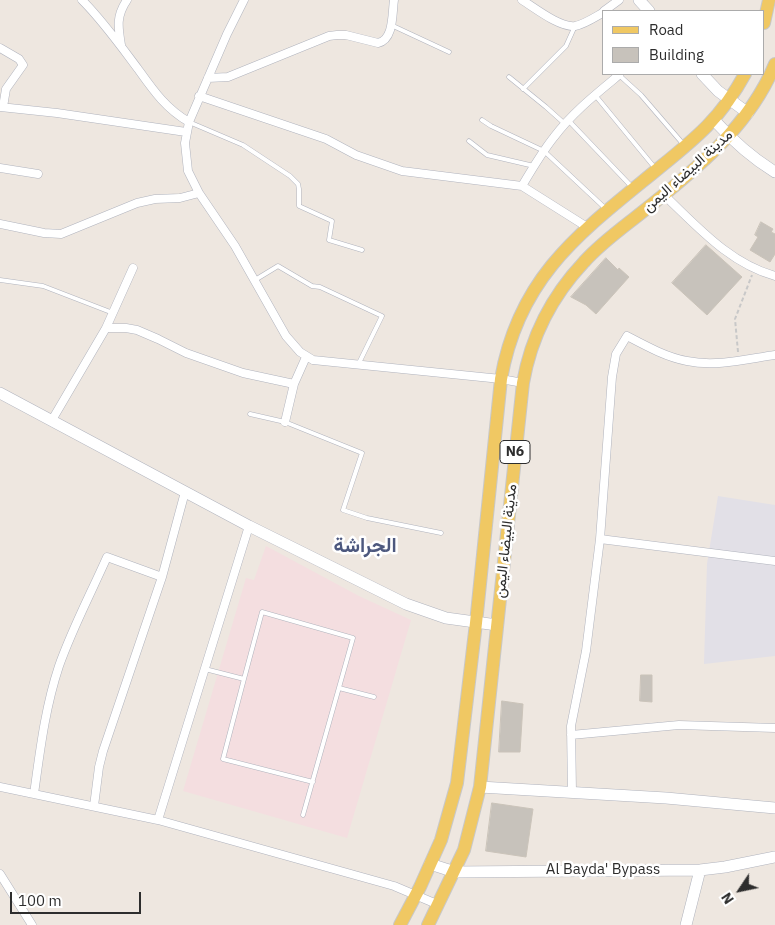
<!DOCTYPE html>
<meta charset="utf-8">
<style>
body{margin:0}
#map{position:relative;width:775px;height:925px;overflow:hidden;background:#eee7e0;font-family:"IBM Plex Sans",sans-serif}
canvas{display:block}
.legend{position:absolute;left:602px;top:10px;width:162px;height:65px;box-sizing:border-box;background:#fff;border:1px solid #ababab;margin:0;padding:6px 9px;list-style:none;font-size:15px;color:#2d2d2d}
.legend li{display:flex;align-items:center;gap:10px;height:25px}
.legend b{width:25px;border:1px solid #ababab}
.north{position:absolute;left:715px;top:865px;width:50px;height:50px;-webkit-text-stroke:4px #fff;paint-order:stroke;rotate:236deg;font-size:14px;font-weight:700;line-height:20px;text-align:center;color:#2d2d2d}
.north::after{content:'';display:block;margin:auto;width:18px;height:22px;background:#2d2d2d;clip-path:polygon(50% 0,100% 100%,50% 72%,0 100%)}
.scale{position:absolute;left:10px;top:892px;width:131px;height:22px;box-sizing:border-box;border:2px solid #2d2d2d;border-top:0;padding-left:6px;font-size:15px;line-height:18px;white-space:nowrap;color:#2d2d2d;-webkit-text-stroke:4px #fff;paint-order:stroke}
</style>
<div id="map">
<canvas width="775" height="925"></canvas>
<ul class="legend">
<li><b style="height:6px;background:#f0c863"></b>Road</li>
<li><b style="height:14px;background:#c7c2bb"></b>Building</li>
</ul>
<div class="north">N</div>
<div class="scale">100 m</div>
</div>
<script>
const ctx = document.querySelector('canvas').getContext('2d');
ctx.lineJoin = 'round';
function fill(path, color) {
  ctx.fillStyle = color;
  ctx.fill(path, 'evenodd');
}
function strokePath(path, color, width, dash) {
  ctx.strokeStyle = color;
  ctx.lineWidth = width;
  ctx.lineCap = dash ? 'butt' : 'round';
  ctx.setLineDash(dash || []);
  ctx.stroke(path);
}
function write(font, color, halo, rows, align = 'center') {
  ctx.font = font + ' "IBM Plex Sans",Vazirmatn,sans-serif';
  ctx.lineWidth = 5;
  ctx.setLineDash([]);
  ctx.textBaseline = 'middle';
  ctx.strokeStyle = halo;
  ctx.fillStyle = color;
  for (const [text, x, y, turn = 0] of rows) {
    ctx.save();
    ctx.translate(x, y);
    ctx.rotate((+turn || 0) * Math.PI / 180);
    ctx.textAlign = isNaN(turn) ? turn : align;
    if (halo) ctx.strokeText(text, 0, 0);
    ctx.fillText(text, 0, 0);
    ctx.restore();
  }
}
const industrial = new Path2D(`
 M 718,496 L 775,505 L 775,656 L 704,664 L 707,564 Z`);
const medical = new Path2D(`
 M 266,546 L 359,596 L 411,620 L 347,838 L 183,791 L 246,578 L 254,580 Z`);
const building = new Path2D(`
 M 761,222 L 773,229 L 771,232 L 775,234 L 775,254 L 770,262 L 750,250 L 758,237 L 755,235 Z
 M 706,245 L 742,277 L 707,315 L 672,283 Z
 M 606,258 L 618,270 L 619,268 L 629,277 L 596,314 L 586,305 L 571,297 Z
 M 641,675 L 652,675 L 652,702 L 640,701 Z
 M 502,701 L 523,704 L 520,752 L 499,752 Z
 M 492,803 L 533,809 L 526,857 L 486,851 Z`);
const path = new Path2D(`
 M 738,352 L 735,319 L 752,275`);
const lane = new Path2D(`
 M 391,25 L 449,52
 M 619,75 L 641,95 L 684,145
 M 509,77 L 546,107 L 565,124
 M 523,89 L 566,46 L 575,26
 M 595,95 L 655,168
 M 482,120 L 491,126 L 544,151 L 606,209
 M 568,120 L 632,187
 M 189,122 L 243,145 L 290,176 L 298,184 L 299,189 L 299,206 L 332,221 L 329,240 L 362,250
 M 469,141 L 487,155 L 534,166
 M 0,280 L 43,286 L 113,313
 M 255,280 L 278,266 L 312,286 L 320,287 L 382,316 L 358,365
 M 250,414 L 285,422 L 362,453 L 343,510 L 367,518 L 441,533
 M 205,669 L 244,679 L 223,759 L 313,782
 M 244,679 L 262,612 L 353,638 L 303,815
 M 339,688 L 374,697`);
const street = new Path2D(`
 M 82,0 C 103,21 120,45 138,69 C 153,90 166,109 189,122
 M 244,0 L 227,34 L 189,122 L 185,143 L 188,171 L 199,193 L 235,246 L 286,336 L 300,352 L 313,360 L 501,379 L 523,383
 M 522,0 C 535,8 560,28 575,26 C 585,24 595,17 604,12
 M 604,11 L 619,0
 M 121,45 C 118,27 116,16 127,0
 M 0,48 L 19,59 L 23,65 L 6,89 L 3,107
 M 208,78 L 228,77 L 329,36 L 337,35 L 346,35 L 378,43 C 394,40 392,13 394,0
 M 199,96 L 326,139 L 356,155 L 402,171 L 522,186 L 587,227
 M 0,107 L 57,113 L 186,132
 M 0,168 L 38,174
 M 522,186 C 532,169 542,152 554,137 C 572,113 596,94 619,75 L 616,74
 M 664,195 C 698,227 729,263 775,276
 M 0,224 L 44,233 L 61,234 L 137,203 L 155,199 L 180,198 L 199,193
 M 106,328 L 126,328 L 137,330 L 158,339 L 186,353 L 243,373 L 294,384
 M 52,420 L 106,328 L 133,268
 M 285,422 L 294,384 L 306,357
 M 600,539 L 775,561
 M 571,735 L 679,725 L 775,728
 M 0,787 L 158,820 L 394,886 L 439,905
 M 572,792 L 571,726 L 586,651 L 600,539 L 612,377 L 616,354 L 627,336 C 646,346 666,357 687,361 C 716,367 747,359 775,355
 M 34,794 C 40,751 45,708 59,666 C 72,629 91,593 107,557 L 162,577
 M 94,806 L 99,767 L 103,751 L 162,577 L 185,492
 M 158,820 L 249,526
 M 0,874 L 32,925`);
const secondary = new Path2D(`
 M 639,0 L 649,11
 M 702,74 L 718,91 L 748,113
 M 714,120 C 732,140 752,158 775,172
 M 0,393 L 249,526 L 406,604 L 446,618 L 497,625
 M 480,787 L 666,798 L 775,808
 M 430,864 L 455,872 L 700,870 L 725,867 L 775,857
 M 686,925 L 700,870`);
const primary = new Path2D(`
 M 764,23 L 769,0
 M 400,925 L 420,887 L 441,840 L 457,783 L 476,623 L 501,379 C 519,275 582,231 659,168 C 696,138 721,118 745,74
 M 428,925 L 464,850 L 480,787 L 523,383 C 531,337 552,296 584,262 C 599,245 618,231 636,217 C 690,174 748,130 775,64`);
const shields = [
 [515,452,30]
];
const shieldNames = [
 ["N6",515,452]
];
const streetNames = [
 ["مدينة البيضاء اليمن",688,171,-42],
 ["مدينة البيضاء اليمن",506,541,-84],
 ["Al Bayda' Bypass",603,870]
];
const districtNames = [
 ["الجراشة",365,546]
];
fill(industrial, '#e2e0e7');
fill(medical, '#f4dee0');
fill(building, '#c7c2bb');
strokePath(building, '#cac3b9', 1);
strokePath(lane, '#b0b3bd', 5);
strokePath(street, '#b0b3bd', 9);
strokePath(secondary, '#b0b3bd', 12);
strokePath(primary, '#c8c8c8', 14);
strokePath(path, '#c8c8c8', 2, [4, 2.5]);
strokePath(lane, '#fff', 4);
strokePath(street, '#fff', 8);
strokePath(secondary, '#fff', 11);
strokePath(primary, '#f0c863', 12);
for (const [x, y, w] of shields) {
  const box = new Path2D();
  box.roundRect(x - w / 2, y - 11.5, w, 23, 4);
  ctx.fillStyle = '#fff';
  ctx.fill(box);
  strokePath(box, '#2d2d2d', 1);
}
write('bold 14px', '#2d2d2d', null, shieldNames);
write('15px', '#2d2d2d', '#fff', streetNames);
write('bold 20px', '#4d587e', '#fff', districtNames);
</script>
